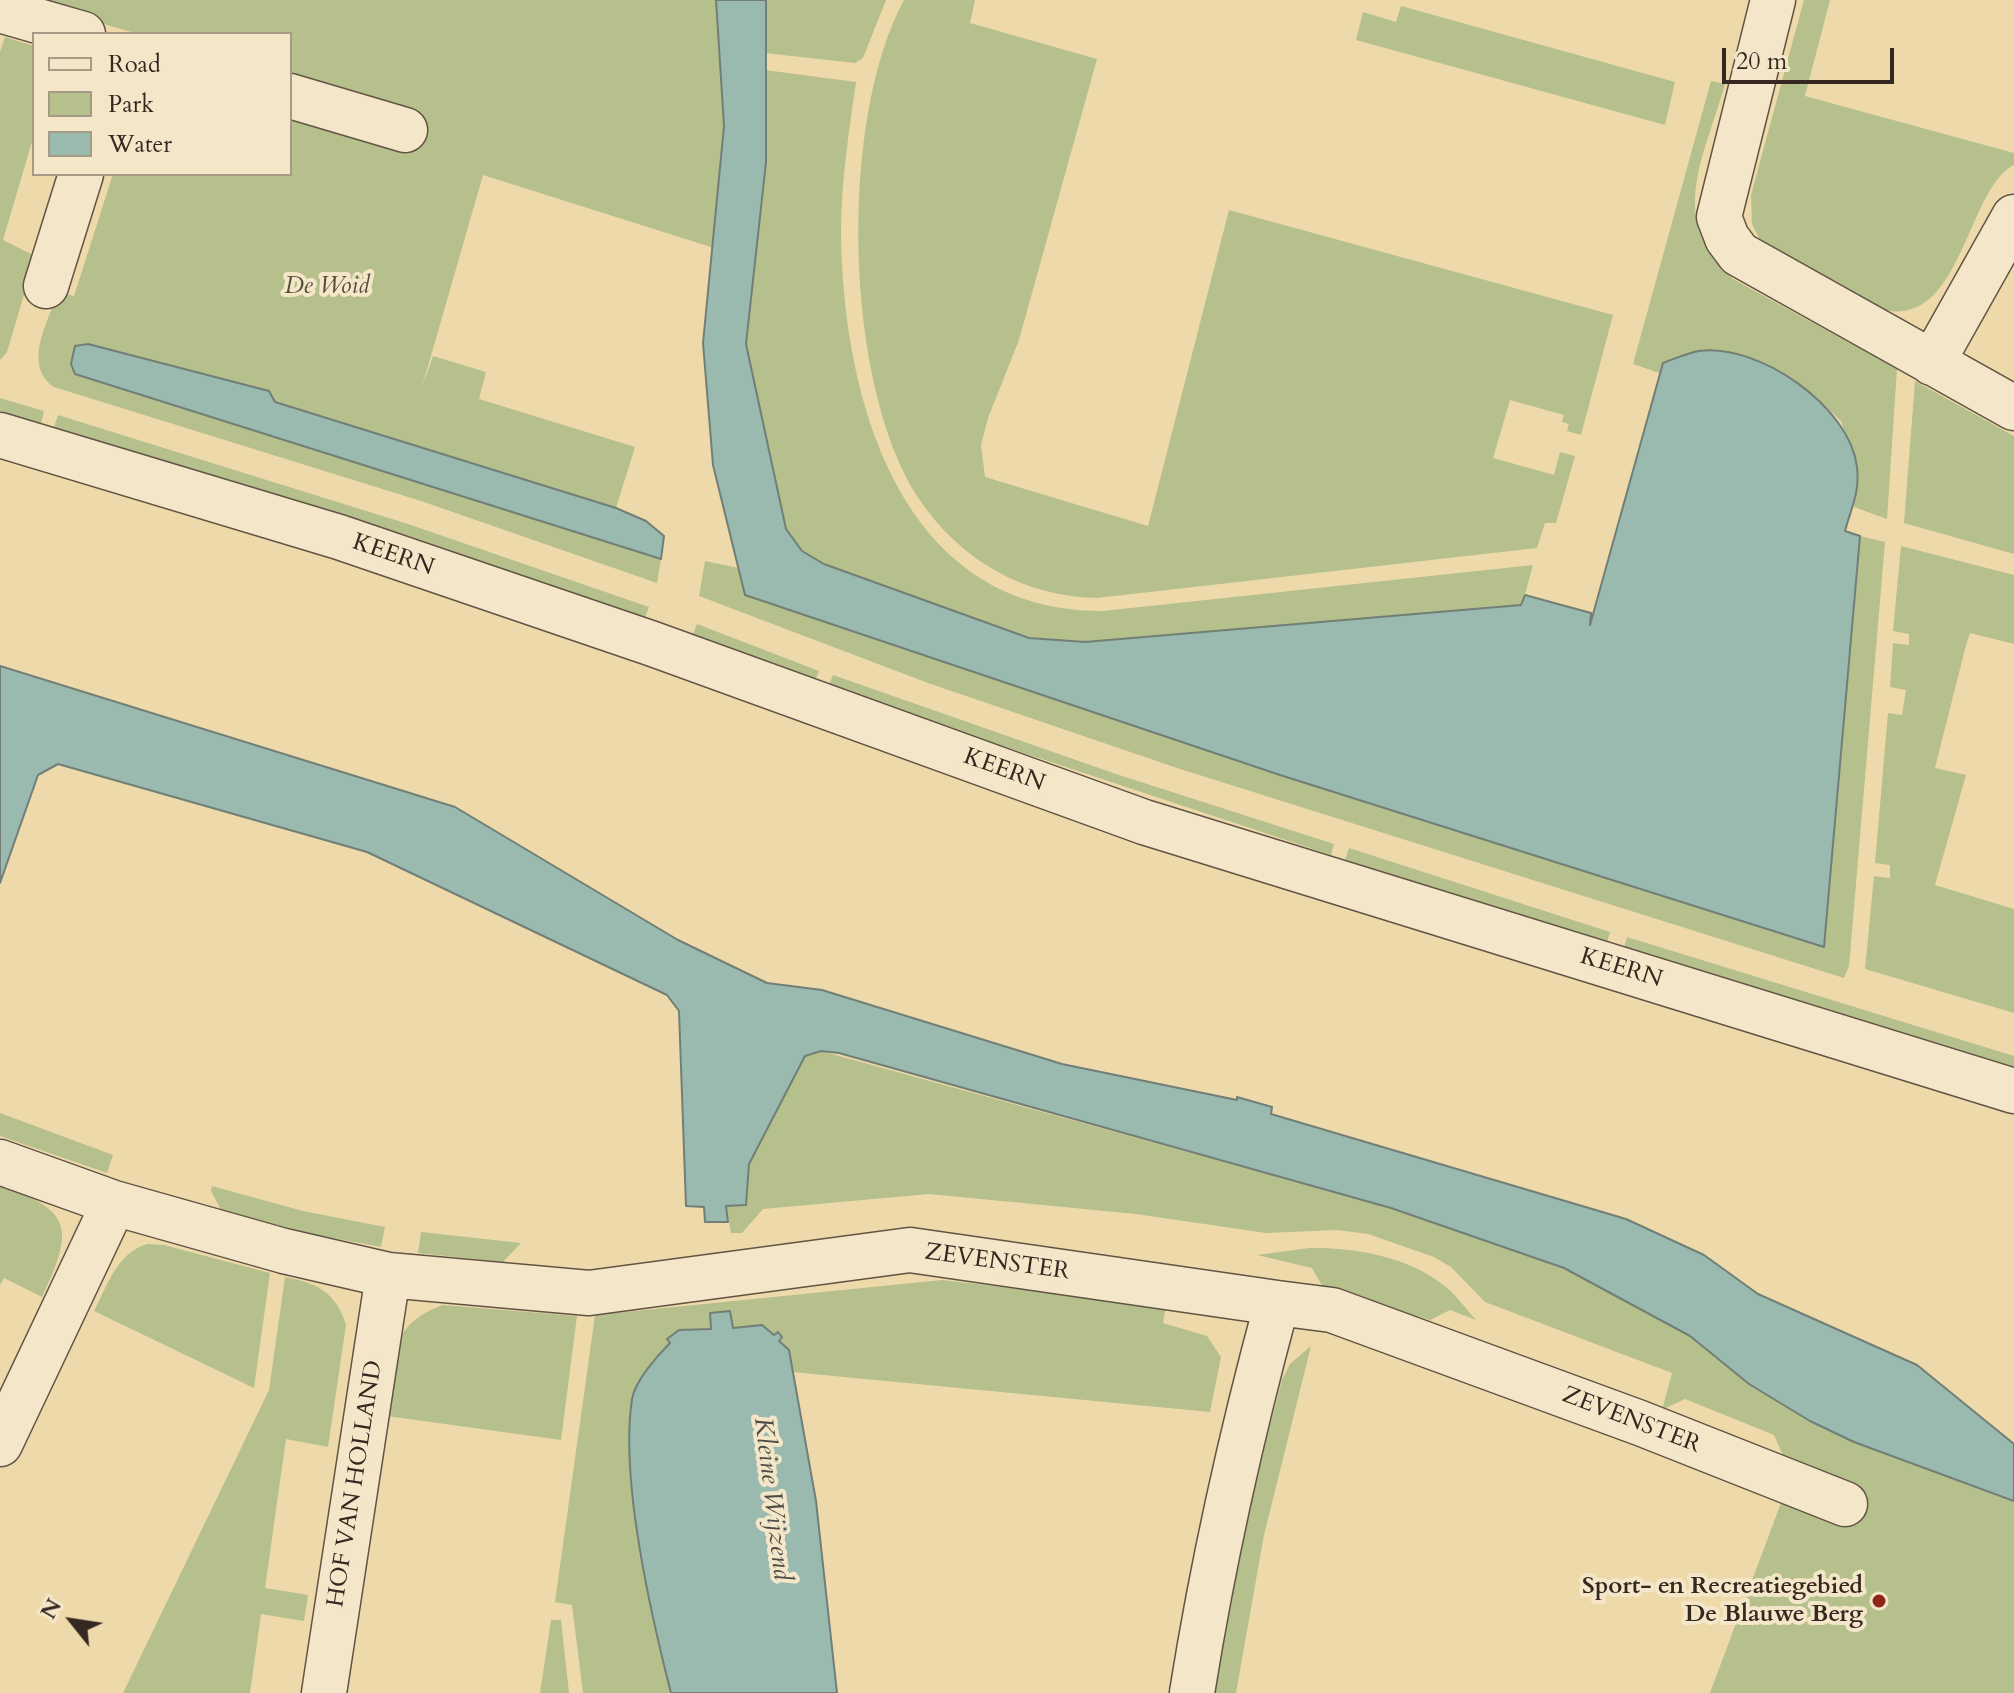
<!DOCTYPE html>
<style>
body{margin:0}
#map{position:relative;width:2014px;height:1693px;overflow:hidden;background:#eed9ab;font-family:Cardo,serif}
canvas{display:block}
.legend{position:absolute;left:32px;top:32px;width:260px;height:144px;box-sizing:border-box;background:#f4e6c8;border:2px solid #a79a85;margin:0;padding:10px 14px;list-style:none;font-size:24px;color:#342821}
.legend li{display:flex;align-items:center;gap:16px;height:40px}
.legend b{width:40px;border:2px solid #a79a85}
.north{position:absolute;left:32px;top:1581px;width:80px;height:80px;-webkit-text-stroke:6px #f4e6c8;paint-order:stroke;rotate:300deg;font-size:22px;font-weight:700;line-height:32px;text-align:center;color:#342821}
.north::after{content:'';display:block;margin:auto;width:28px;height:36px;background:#342821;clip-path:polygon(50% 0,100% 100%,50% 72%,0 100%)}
.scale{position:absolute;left:1722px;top:48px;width:172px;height:36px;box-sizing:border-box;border:4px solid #342821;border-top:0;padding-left:10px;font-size:24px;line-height:28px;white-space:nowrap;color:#342821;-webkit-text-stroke:6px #f4e6c8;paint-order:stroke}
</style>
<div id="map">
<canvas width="2014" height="1693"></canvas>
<ul class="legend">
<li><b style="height:10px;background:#f4e6c8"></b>Road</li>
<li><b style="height:22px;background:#b5c08c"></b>Park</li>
<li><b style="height:22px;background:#9ab9af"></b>Water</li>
</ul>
<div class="north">N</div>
<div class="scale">20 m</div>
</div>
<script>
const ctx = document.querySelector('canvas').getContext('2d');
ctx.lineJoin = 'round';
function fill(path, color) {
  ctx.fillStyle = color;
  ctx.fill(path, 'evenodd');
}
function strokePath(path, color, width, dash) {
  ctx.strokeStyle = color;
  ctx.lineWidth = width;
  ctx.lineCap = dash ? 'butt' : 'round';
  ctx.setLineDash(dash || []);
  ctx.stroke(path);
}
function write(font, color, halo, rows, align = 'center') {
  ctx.font = font + ' Cardo,serif';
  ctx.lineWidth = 8;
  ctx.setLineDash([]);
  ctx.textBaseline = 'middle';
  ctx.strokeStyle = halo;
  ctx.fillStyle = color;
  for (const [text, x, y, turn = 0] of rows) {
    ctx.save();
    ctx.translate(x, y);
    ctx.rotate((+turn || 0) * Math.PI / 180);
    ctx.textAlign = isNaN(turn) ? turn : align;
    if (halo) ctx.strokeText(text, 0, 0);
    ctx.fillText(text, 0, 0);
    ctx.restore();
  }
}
const green = new Path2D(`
 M 34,0 L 716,0 L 724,126 L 714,248 L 483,175 L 422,387 L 433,356 L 486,372 L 479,399 L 635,447 L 616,508 L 274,402 L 268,391 L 71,363 L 75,374 L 661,559 L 657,583 L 421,501 L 54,387 C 22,365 48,322 58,292 L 74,296 L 113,174 L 290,174 L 290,34 L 138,34 L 45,7 Z
 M 766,0 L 886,0 L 863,58 L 855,63 L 765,53 Z
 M 904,0 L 975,0 L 970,23 L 1097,59 L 1019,340 L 988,418 L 981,445 L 985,477 L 1148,526 L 1229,210 L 1613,315 L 1581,435 L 1567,431 L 1569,424 L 1562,422 L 1564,415 L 1510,400 L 1493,458 L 1554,475 L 1560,452 L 1575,456 L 1556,523 L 1545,523 L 1537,548 L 1097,598 C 1023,596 961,561 919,499 C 843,384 839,119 904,0 Z
 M 1804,0 L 1830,0 L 1805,96 L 2014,153 L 2014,165 C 1966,188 1962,332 1880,309 L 1762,244 L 1752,224 L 1751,195 Z
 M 1401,6 L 1675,82 L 1665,125 L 1356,40 L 1363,12 L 1396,22 Z
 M 5,37 L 34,46 L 34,135 L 3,240 L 33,255 L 33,264 L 7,352 L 0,360 L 0,52 Z
 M 765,70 L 856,82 C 849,132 841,182 841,233 C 843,399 900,612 1103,611 L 1533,565 L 1522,605 L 1085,642 L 1029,638 L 841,572 L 802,551 L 786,529 L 746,344 L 766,162 Z
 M 1711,81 L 1725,84 C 1705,156 1665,221 1733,279 L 1897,369 L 1887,519 L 1854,507 L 1858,479 L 1841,421 L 1815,396 L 1698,351 L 1663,363 L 1659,373 L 1633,364 Z
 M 1915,381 L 2014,436 L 2014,554 L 1904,523 Z
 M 0,398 L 44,411 L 41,424 L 0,411 Z
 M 58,415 L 408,524 L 649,607 L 645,618 L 415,538 L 54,427 Z
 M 1860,536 L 1885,542 L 1849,966 L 1844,978 L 1177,768 L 928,683 L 699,596 L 705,561 L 739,568 L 745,595 L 1280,775 L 1823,947 Z
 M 1901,546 L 2014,575 L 2014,644 L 1970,633 L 1965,649 L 1935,768 L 1966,775 L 1935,885 L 2014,909 L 2014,1013 L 1865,969 L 1874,876 L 1890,878 L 1890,865 L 1875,863 L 1888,713 L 1902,715 L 1906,690 L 1890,687 L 1893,643 L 1909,645 L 1909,634 L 1893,631 Z
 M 697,624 L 819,671 L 815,681 L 693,634 Z
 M 833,675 L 1116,774 L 1334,844 L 1331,855 L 828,688 Z
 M 1349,848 L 1610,932 L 1607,943 L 1345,860 Z
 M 1627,937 L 2014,1056 L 2014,1067 L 1624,948 Z
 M 821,1051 L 1391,1208 L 1564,1268 L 1690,1336 L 1749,1384 L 1811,1421 L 2014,1461 L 2014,1693 L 1710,1693 L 1794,1468 L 1783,1456 L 1774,1435 L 1685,1399 L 1662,1410 L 1672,1373 L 1485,1302 L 1451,1267 L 1434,1257 L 1368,1234 L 1337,1230 L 1266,1233 L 1136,1214 L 929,1194 L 763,1209 L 742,1233 L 731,1233 L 726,1206 L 746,1204 L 749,1164 L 805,1056 Z
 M 0,1113 L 113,1155 L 107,1173 L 0,1136 Z
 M 0,1185 C 75,1211 73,1231 42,1297 L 4,1278 L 0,1285 Z
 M 212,1186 L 303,1211 L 385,1227 L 381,1247 L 312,1234 L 221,1210 L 211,1191 Z
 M 421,1232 L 521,1243 L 503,1262 L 418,1253 Z
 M 147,1244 L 164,1245 L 270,1273 L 254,1388 L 94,1311 C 107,1286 117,1253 147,1244 Z
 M 1309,1248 C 1355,1247 1410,1257 1446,1287 C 1457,1296 1466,1309 1476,1320 L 1450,1310 L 1430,1320 L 1324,1289 L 1312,1268 L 1257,1255 Z
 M 285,1277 C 317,1283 336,1292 346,1325 L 328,1447 L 286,1439 L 265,1588 L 308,1595 L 304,1621 L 261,1614 L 250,1693 L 123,1693 L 269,1390 Z
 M 942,1280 L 1166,1306 L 1163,1323 L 1207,1336 L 1221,1357 L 1210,1412 L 792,1372 L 789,1350 L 762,1325 L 732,1328 L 710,1314 L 711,1329 L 680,1330 L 667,1339 L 670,1343 L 633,1396 L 630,1436 L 658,1643 L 671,1693 L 583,1693 L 572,1605 L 555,1602 L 595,1315 Z
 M 443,1305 L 577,1316 L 561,1440 L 387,1416 C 395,1362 385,1326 443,1305 Z
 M 1311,1346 L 1264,1535 L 1236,1693 L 1213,1693 L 1255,1481 L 1282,1380 L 1290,1364 Z
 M 551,1620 L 561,1620 L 569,1693 L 540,1693 Z`);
const water = new Path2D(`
 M 716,0 L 766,0 L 766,162 L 746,344 L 786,529 L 802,551 L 824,564 L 1029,638 L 1085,642 L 1521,605 L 1525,595 L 1591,613 L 1590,625 L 1663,363 C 1674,359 1687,353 1699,351 C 1758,343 1850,406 1857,467 C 1860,493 1851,508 1845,531 L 1860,536 L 1824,947 L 1280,775 L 745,595 L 713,465 L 703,343 L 724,126 Z
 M 88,344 L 269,391 L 275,402 L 616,508 L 646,521 L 664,536 L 661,559 L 75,374 L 71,364 L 75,346 Z
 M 0,666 L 455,807 L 678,940 L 767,983 L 822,990 L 1062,1064 L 1237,1100 L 1237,1097 L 1272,1107 L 1271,1114 L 1626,1219 L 1704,1255 L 1758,1294 L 1917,1365 L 2014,1444 L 2014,1501 L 1854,1442 L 1810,1421 L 1749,1384 L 1690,1336 L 1564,1268 L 1391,1208 L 839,1053 L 821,1051 L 805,1056 L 749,1164 L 746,1205 L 726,1206 L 728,1222 L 705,1222 L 704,1207 L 686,1206 L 679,1011 L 667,995 L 367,852 L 58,764 L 38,775 L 0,883 Z
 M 730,1311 L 733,1328 L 762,1325 L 774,1335 L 778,1332 L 782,1337 L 779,1341 L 789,1350 L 816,1501 L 837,1693 L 671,1693 C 651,1615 620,1478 632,1399 C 635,1381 657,1356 670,1343 L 667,1339 L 679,1330 L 711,1329 L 710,1313 Z`);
const minor = new Path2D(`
 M 1773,0 L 1719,217 L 1727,238 L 1739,254 L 2014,408
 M 0,10 L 83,34
 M 290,96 L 405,130
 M 46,286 L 81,174
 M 1932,363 L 2014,217
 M 0,435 L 339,537 L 653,644 L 1144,822 L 2014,1091
 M 0,1162 L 114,1203 L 284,1251 L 388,1275 L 589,1293 L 910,1250 L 1277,1303 C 1242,1432 1213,1561 1192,1693
 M 1277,1303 L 1332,1310 L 1640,1423 L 1845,1504
 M 0,1444 L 114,1203
 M 324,1693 L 388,1275`);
const markers = [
 [1879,1601,8,"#8f2418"]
];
const parkNames = [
 ["De Woid",327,287]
];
const streetNames = [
 ["KEERN",393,556,19],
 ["KEERN",1004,771,20],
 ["KEERN",1621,969,17],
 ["ZEVENSTER",997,1263,8],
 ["ZEVENSTER",1631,1421,21],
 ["HOF VAN HOLLAND",356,1484,-81]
];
const poiNames = [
 ["Sport- en Recreatiegebied",1863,1587],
 ["De Blauwe Berg",1863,1615]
];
const waterNames = [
 ["Kleine Wijzend",771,1499,83]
];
fill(green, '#b5c08c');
fill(water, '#9ab9af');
strokePath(water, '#717f76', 2);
strokePath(minor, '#625444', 47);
strokePath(minor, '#f4e6c8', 44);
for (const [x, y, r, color] of markers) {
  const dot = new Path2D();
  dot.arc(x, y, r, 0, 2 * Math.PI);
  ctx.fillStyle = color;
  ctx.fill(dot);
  strokePath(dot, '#f4e6c8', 3);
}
write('italic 24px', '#544e3c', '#f4e6c8', parkNames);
write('24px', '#342821', '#f4e6c8', streetNames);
write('bold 24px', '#342821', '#f4e6c8', poiNames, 'right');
write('italic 26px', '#4e4c44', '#f4e6c8', waterNames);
</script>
